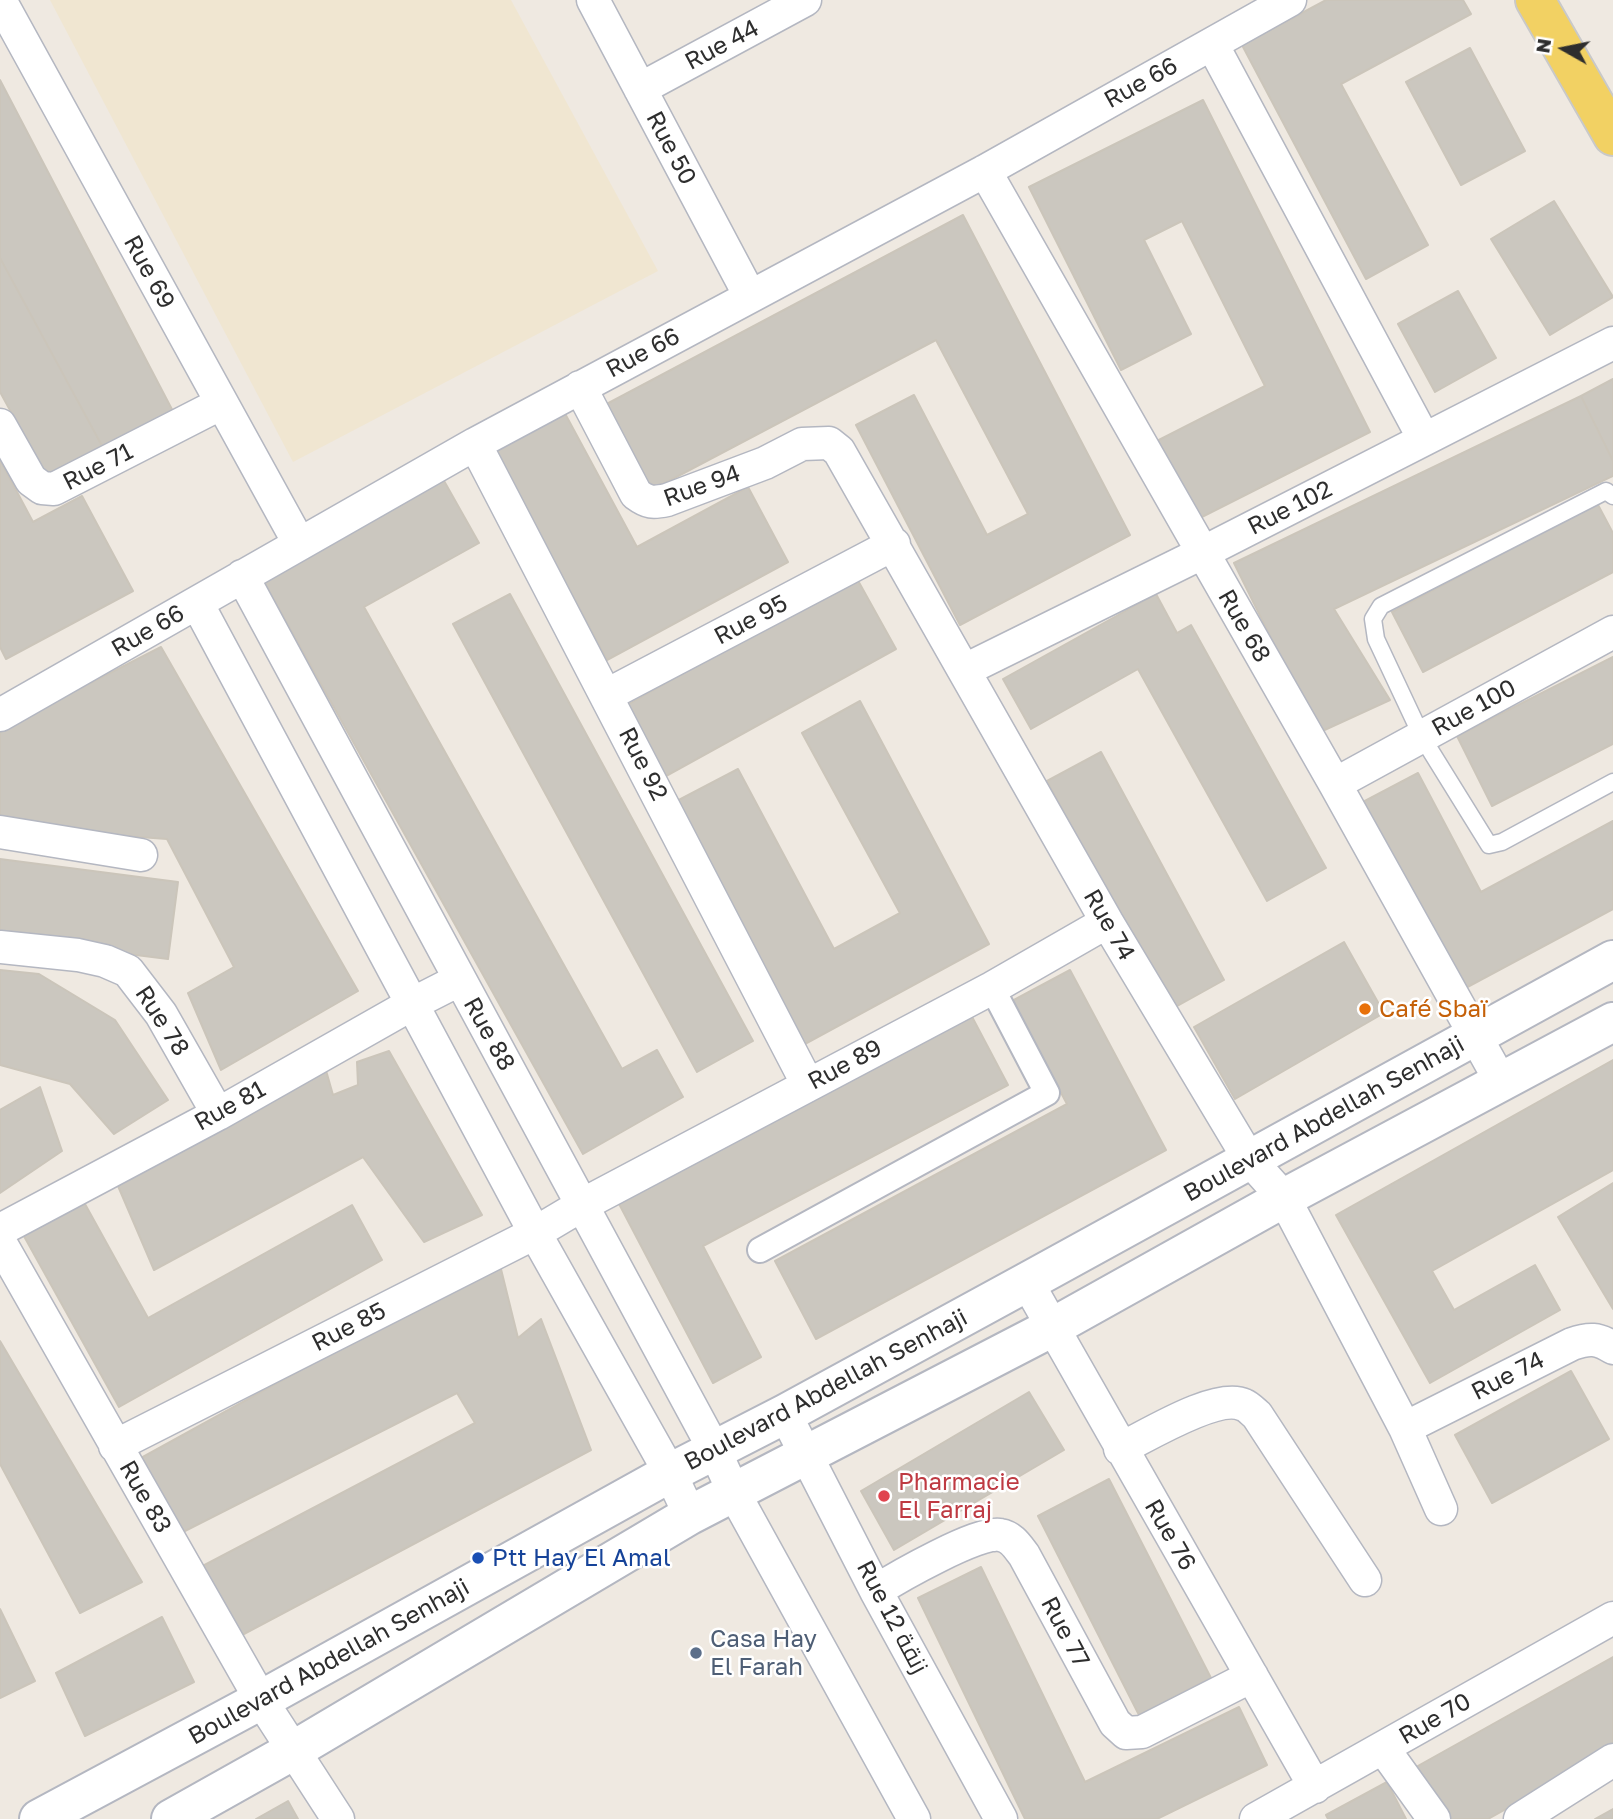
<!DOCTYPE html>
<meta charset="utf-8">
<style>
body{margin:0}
#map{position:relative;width:1613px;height:1819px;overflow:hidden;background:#efe9e1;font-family:"Golos Text",sans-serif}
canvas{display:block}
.north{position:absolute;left:1529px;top:14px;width:70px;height:70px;-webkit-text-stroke:5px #fff;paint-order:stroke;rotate:279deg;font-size:19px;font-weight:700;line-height:28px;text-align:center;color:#2e2e2e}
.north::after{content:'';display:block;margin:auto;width:24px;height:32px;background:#2e2e2e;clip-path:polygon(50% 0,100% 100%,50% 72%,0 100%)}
</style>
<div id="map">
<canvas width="1613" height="1819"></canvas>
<div class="north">N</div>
</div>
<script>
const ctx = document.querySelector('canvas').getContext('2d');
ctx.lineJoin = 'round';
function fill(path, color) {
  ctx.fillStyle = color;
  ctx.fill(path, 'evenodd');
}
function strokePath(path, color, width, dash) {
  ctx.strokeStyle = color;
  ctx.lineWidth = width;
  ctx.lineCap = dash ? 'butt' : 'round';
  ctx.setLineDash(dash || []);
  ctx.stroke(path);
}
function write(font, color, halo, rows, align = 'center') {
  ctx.font = font + ' "Golos Text",Cairo,sans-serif';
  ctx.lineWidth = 5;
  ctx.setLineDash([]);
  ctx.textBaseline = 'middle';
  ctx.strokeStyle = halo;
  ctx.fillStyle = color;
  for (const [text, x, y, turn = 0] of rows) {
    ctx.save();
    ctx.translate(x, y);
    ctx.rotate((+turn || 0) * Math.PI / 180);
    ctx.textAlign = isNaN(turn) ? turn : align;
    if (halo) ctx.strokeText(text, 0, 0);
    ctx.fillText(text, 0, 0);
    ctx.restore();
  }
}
const education = new Path2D(`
 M 50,0 L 511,0 L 658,271 L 293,462 Z`);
const building = new Path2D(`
 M 1326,0 L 1463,0 L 1471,14 L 1341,84 L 1428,245 L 1366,279 L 1242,45 Z
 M 1470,48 L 1525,151 L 1461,185 L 1406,82 Z
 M 0,80 L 177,419 L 107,455 L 0,258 Z
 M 1203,100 L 1370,432 L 1186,525 L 1147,446 L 1265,386 L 1182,221 L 1144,240 L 1191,334 L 1121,370 L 1029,187 Z
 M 1554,201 L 1613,297 L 1550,335 L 1491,239 Z
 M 963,215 L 1130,535 L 960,625 L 856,425 L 914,395 L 987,535 L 1028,514 L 936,340 L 646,493 L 601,407 Z
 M 0,258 L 107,455 L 51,485 L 0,392 Z
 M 1458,291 L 1496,358 L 1435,392 L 1398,324 Z
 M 1613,379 L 1613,461 L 1581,396 Z
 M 1581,396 L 1613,461 L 1613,476 L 1334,609 L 1390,700 L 1318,733 L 1234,563 Z
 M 562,408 L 637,547 L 748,487 L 788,562 L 607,660 L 493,447 Z
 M 0,460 L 33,522 L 82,496 L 133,591 L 6,659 L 0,647 Z
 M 439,472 L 479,543 L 364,607 L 622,1069 L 657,1050 L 683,1097 L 583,1154 L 259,573 Z
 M 1597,503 L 1613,533 L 1613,572 L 1423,672 L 1392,612 Z
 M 856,577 L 896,649 L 666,776 L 627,705 Z
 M 510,594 L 753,1041 L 697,1072 L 453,624 Z
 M 1156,594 L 1177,633 L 1191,625 L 1326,868 L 1267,901 L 1138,669 L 1031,729 L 1003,679 Z
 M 161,647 L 358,991 L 221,1070 L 188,993 L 234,967 L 167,839 L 0,827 L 0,729 Z
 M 1613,657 L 1613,744 L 1492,806 L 1457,736 Z
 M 860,701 L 989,944 L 803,1045 L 673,803 L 738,769 L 834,949 L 900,913 L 802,733 Z
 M 1101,752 L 1224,980 L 1170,1010 L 1047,781 Z
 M 1418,773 L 1481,892 L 1613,821 L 1613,909 L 1460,991 L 1361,803 Z
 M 0,859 L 178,882 L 168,959 L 0,938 Z
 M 1344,942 L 1384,1013 L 1235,1099 L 1194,1027 Z
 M 0,970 L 39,974 L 115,1020 L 168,1100 L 114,1134 L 70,1084 L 0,1065 Z
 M 1070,970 L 1166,1150 L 816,1339 L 775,1261 L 1067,1104 L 1012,1001 Z
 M 970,1013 L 1008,1085 L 703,1246 L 761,1357 L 713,1383 L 617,1200 Z
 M 389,1051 L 482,1215 L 424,1242 L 363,1157 L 154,1270 L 115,1179 L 325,1067 L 333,1095 L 358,1085 L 357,1062 Z
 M 1613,1060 L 1613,1170 L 1432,1271 L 1454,1310 L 1535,1265 L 1560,1310 L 1430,1383 L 1336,1215 Z
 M 40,1087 L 62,1151 L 0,1193 L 0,1110 Z
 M 1613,1183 L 1613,1309 L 1558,1217 Z
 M 80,1195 L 148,1318 L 352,1205 L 382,1260 L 119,1407 L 20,1229 Z
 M 499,1261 L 518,1338 L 541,1319 L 591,1450 L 242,1635 L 195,1570 L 475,1423 L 457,1393 L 179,1534 L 141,1458 Z
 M 0,1341 L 142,1582 L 80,1613 L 0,1464 Z
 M 1571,1371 L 1609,1439 L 1492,1503 L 1455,1435 Z
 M 1029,1392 L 1064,1450 L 894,1550 L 861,1491 Z
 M 1109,1479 L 1211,1678 L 1139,1715 L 1038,1516 Z
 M 981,1567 L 1085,1782 L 1239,1707 L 1267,1765 L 1157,1819 L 1025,1819 L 918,1598 Z
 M 0,1609 L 35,1681 L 0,1698 Z
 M 162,1617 L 194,1682 L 85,1736 L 56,1673 Z
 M 1613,1657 L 1613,1749 L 1488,1819 L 1445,1819 L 1416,1767 Z
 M 1387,1782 L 1406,1819 L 1328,1819 L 1326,1815 Z
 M 288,1801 L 298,1819 L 256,1819 Z
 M 1613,1809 L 1613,1819 L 1595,1819 Z`);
const service = new Path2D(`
 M 1613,496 L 1606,491 L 1381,606 L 1373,619 L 1376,639 L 1422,737 L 1489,845 L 1502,842 L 1613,782`);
const pedestrian = new Path2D(`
 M 760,1250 L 1047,1093 L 992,988`);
const minor = new Path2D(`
 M 0,0 L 299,543
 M 593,0 L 750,296
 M 1212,44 L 1424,439
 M 640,89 L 805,0
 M 985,171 L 1335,784 L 1501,1082
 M 580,387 L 636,494 C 648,503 653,503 667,500 L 765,463 L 802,444 L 829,443 L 839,451 L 1107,922 L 1249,1159 L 1284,1198 L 1405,1428 L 1441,1509
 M 0,425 L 31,480 L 42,488 L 54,489 L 222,403
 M 475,444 L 808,1085
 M 242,576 L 715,1451 L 734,1493 L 914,1819
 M 197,603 L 535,1233 L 670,1473 L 690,1515
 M 965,670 L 1202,553 L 1613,343
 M 607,695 L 894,544
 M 0,715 L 475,444 L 985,171 L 1290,0
 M 1335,784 L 1613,632
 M 0,832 L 141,855
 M 0,947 L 78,955 L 105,961 L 128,971 L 161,1014 L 218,1114
 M 0,1230 L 218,1114 L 412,1004 L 459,980
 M 0,1242 L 261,1700 L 338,1819
 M 1027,1282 L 1315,1787
 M 785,1414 L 876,1591 L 1001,1819
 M 1405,1428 L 1572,1344 C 1589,1338 1598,1338 1613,1348
 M 115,1446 L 535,1233 L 582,1205 L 992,988 L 1107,922
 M 1120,1449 C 1147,1436 1217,1392 1244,1405 C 1249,1407 1253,1412 1257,1415 L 1365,1580
 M 876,1591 C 896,1578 980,1530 1000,1535 C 1012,1537 1017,1546 1024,1555 L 1115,1723 L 1126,1733 L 1142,1732 L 1252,1676
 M 1383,1748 L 1434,1819
 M 1256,1819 L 1613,1618
 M 1520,1819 L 1613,1760`);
const tertiary = new Path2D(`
 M 39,1819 L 261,1700 L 670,1473 L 785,1414 L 1027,1282 L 1613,960
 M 171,1819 L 294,1750 L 690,1515 L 1051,1328 L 1284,1198 L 1613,1022`);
const primary = new Path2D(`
 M 1535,0 L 1613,136`);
const markers = [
 [1365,1009,7,"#e8710a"],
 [884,1496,7,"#e0444e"],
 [478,1558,7,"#1a4fb4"],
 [696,1653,7,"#5c6f8a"]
];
const streetNames = [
 ["Rue 44",722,45,-28],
 ["Rue 66",1141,83,-29],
 ["Rue 50",671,148,62],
 ["Rue 69",149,272,61],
 ["Rue 66",643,353,-28],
 ["Rue 71",98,467,-27],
 ["Rue 94",702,486,-20],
 ["Rue 102",1290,508,-27],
 ["Rue 95",751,620,-28],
 ["Rue 68",1244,626,60],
 ["Rue 66",148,631,-30],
 ["Rue 100",1474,708,-29],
 ["Rue 92",643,764,63],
 ["Rue 74",1109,925,60],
 ["Rue 78",162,1021,57],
 ["Rue 88",489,1034,61],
 ["Rue 89",845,1065,-28],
 ["Rue 81",230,1106,-29],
 ["Boulevard Abdellah Senhaji",1324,1119,-29],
 ["Rue 85",349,1327,-27],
 ["Rue 74",1508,1376,-27],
 ["Boulevard Abdellah Senhaji",826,1390,-28],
 ["Rue 83",145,1497,60],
 ["Rue 76",1170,1535,60],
 ["Rue 12 زنقة",892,1617,62],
 ["Rue 77",1065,1632,62],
 ["Boulevard Abdellah Senhaji",329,1662,-29],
 ["Rue 70",1435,1719,-30]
];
const foodNames = [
 ["Café Sbaï",1379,1009]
];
const healthNames = [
 ["Pharmacie",898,1482],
 ["El Farraj",898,1510]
];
const transitNames = [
 ["Ptt Hay El Amal",492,1558]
];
const serviceNames = [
 ["Casa Hay",710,1639],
 ["El Farah",710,1667]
];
fill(education, '#f0e6d1');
fill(building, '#cbc7bf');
strokePath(building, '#cbc5ba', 2);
strokePath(service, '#b4b7c1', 19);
strokePath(pedestrian, '#b4b7c1', 28);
strokePath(minor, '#b4b7c1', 35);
strokePath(tertiary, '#b4b7c1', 42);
strokePath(primary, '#c9c9c9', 42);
strokePath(service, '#fff', 16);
strokePath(pedestrian, '#fff', 24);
strokePath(minor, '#fff', 32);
strokePath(tertiary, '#fff', 38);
strokePath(primary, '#f2d163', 38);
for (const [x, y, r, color] of markers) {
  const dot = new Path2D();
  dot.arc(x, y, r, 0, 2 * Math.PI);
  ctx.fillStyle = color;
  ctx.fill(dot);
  strokePath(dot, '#fff', 2.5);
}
write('24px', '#2e2e2e', '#fff', streetNames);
write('24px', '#c56008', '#fff', foodNames, 'left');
write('24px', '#be3a42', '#fff', healthNames, 'left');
write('24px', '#164399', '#fff', transitNames, 'left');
write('24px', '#4e5e75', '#fff', serviceNames, 'left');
</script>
